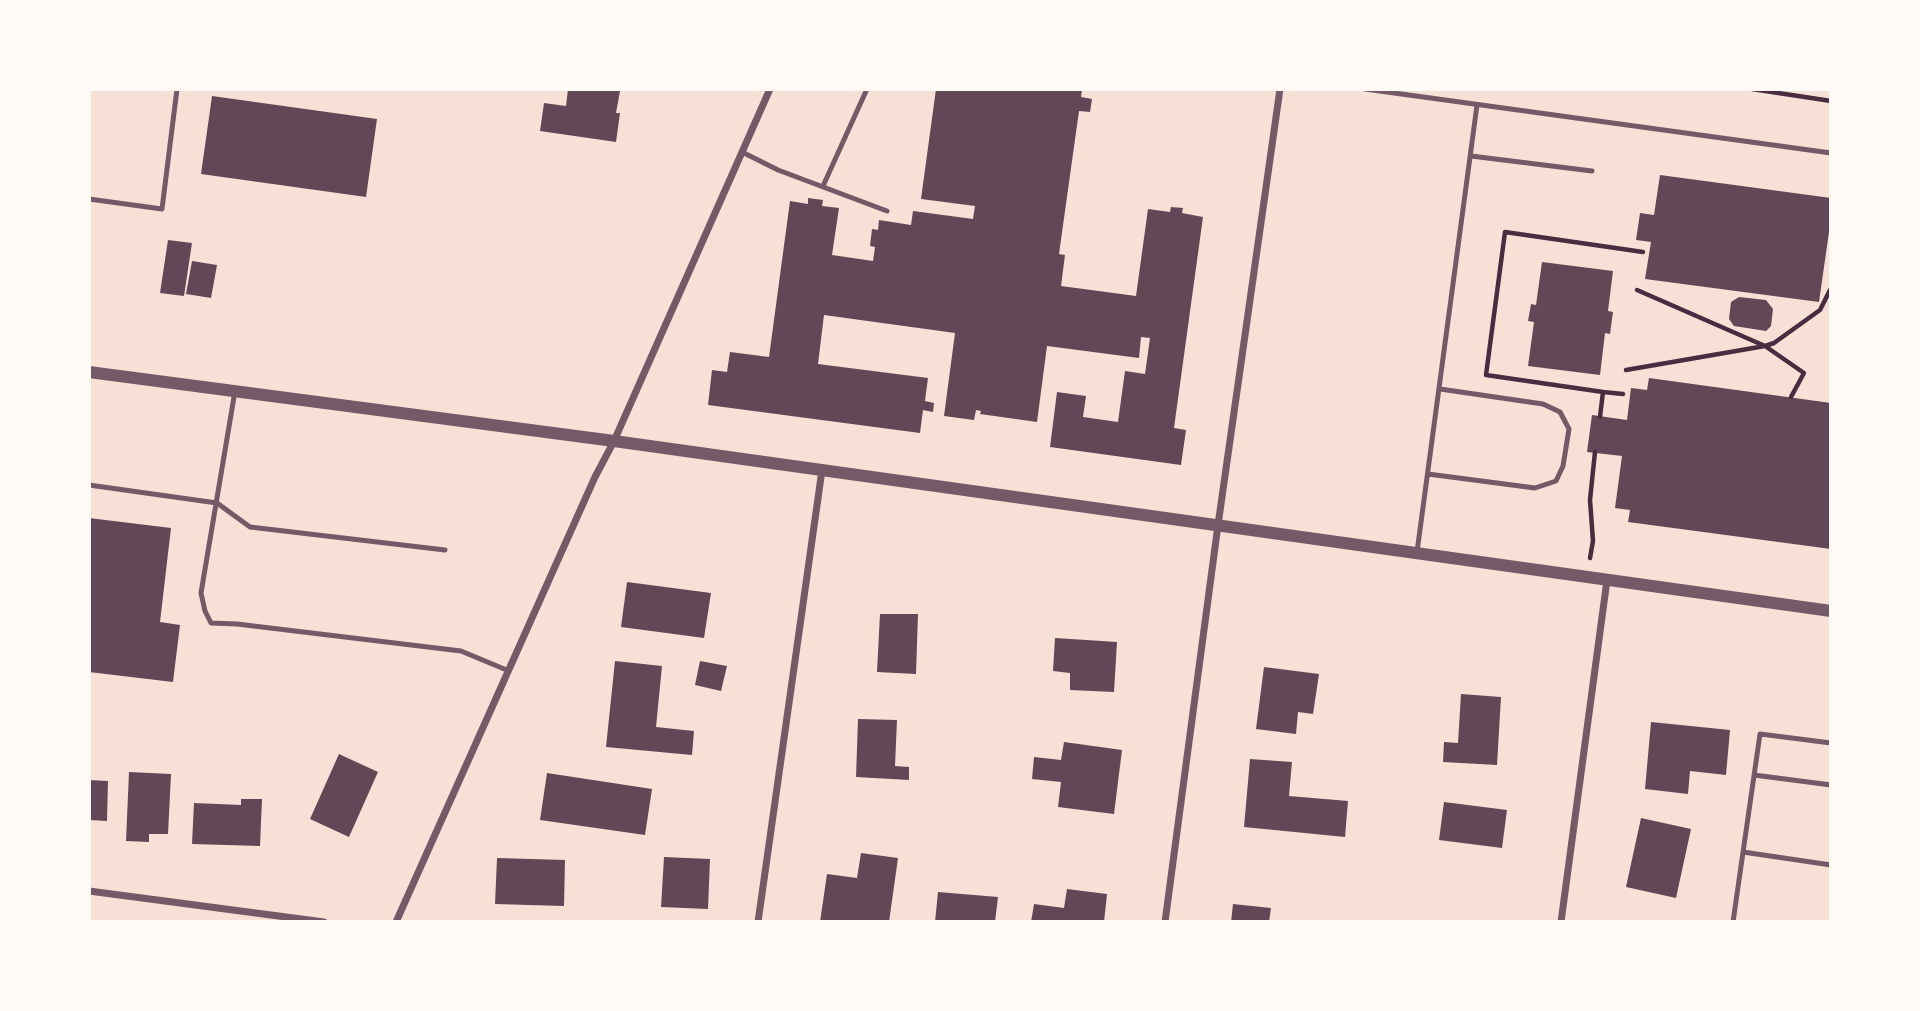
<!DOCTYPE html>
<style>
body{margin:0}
#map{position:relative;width:1920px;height:1011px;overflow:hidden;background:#f7e1d7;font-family:Helvetica,sans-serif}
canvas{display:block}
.frame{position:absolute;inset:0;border:91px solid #fffaf5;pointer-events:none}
</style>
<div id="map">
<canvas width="1920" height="1011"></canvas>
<div class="frame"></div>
</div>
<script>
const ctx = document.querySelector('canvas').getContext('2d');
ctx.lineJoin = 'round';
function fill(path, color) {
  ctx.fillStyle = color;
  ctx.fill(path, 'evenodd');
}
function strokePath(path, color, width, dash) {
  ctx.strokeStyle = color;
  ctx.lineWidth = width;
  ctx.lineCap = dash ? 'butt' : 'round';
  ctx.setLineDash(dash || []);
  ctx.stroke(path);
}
const building = new Path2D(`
 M 568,89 L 610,89 L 620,91 L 616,113 L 620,113 L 616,142 L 540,131 L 544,103 L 566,106 Z
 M 936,89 L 1082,89 L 1081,97 L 1092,99 L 1090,112 L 1079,111 L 1059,254 L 1065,255 L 1061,286 L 1136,296 L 1148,209 L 1170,212 L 1171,207 L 1183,208 L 1182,213 L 1203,217 L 1174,428 L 1186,430 L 1181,465 L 1050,447 L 1057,392 L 1086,396 L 1083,417 L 1118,422 L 1125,371 L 1145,374 L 1150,338 L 1141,337 L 1139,358 L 1047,346 L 1037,422 L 980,414 L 981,411 L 976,410 L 974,420 L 944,416 L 955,333 L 824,315 L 818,364 L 928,378 L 925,401 L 934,403 L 933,412 L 923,410 L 920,433 L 708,405 L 712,370 L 727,372 L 730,352 L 769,357 L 790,201 L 808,204 L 808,198 L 823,200 L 822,206 L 839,208 L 832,255 L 873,261 L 875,247 L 870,246 L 872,229 L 878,230 L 879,220 L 911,225 L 913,211 L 973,219 L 975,206 L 921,199 Z
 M 212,96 L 377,119 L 366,197 L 201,174 Z
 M 1660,175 L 1831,198 L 1831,218 L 1819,302 L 1645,279 L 1651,242 L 1636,240 L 1640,213 L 1654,215 Z
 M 168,240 L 192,243 L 184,296 L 160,293 Z
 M 192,261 L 217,265 L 211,298 L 186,294 Z
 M 1542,262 L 1613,271 L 1608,311 L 1613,312 L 1610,334 L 1605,333 L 1600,375 L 1528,366 L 1534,322 L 1528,321 L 1531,304 L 1536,305 Z
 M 1739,297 L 1766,300 L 1773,309 L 1771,326 L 1766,331 L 1734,326 L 1729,319 L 1731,302 Z
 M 1649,378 L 1831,403 L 1831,549 L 1628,522 L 1630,510 L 1615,508 L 1622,456 L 1587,452 L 1592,415 L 1627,420 L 1631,388 L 1647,390 Z
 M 89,518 L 171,528 L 160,622 L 180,625 L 173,682 L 89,672 Z
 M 627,582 L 711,593 L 704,638 L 621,627 Z
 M 880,614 L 918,614 L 916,674 L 877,672 Z
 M 1055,638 L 1117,642 L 1114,692 L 1070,690 L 1070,673 L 1053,671 Z
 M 615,661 L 662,666 L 656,727 L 694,731 L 692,755 L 606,747 Z
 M 700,661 L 727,666 L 721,691 L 695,685 Z
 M 1264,667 L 1319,674 L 1313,714 L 1298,712 L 1296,734 L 1256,729 Z
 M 1461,694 L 1501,697 L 1497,765 L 1443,762 L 1444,742 L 1458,743 Z
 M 858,719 L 897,720 L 895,766 L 909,767 L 909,780 L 856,777 Z
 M 1651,722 L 1730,730 L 1726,775 L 1690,771 L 1688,794 L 1645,789 Z
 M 1064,742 L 1122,750 L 1114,814 L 1058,807 L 1061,782 L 1032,779 L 1034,757 L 1061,760 Z
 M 339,754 L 378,772 L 349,837 L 310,819 Z
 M 1250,759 L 1292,762 L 1289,796 L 1348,801 L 1345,837 L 1244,827 Z
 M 129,772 L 171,774 L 168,834 L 149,834 L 149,842 L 126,841 Z
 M 547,773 L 652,789 L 645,835 L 540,820 Z
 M 89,780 L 108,781 L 107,821 L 89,820 Z
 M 241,799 L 262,799 L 260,846 L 192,844 L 194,803 L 241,805 Z
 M 1444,802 L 1507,810 L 1502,848 L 1439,840 Z
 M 1641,818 L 1691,829 L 1676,898 L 1626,887 Z
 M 861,853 L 898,858 L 889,922 L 820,922 L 827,874 L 857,878 Z
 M 664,857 L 710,859 L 708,909 L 661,907 Z
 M 497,858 L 565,860 L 564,906 L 495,904 Z
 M 1067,889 L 1107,894 L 1104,922 L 1031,922 L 1034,904 L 1064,908 Z
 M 938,892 L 998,897 L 995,922 L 935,922 Z
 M 1233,904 L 1271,908 L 1269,922 L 1231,922 Z`);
const path = new Path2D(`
 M 1752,89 L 1831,101
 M 1637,290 L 1765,346 L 1804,373 L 1791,397
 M 1626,370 L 1765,346 L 1774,343 L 1820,310 L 1830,290
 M 1603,392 L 1623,394
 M 1600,417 L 1603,392 L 1486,375 L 1505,232 L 1643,252
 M 1590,558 L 1593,541 L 1590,500 L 1595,452`);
const service = new Path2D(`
 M 1365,89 L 1831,153
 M 742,152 L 778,170 L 887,211
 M 1471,156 L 1592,171
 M 823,186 L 867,89
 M 89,199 L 162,209 L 177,89
 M 235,391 L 201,593 L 205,611 L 211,623 L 237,624 L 461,651 L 509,671
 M 1428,474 L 1535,488 L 1556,481 L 1563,466 L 1569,429 L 1560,412 L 1543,404 L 1440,389
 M 89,485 L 217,503 L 250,527 L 445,550
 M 1417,552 L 1477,105
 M 1754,775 L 1831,785
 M 1743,852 L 1831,865
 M 1733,922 L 1760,734 L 1831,743`);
const minor = new Path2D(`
 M 89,891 L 324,922
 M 396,922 L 595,477 L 614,441 L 770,89
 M 758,922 L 822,470
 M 1165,922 L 1218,525 L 1280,89
 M 1561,922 L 1607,580`);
const tertiary = new Path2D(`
 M 89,372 L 614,441 L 1831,611`);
fill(building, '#644757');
strokePath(path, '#4a2c40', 4.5);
strokePath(service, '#755966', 5);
strokePath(minor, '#755966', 7);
strokePath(tertiary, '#755966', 12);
</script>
